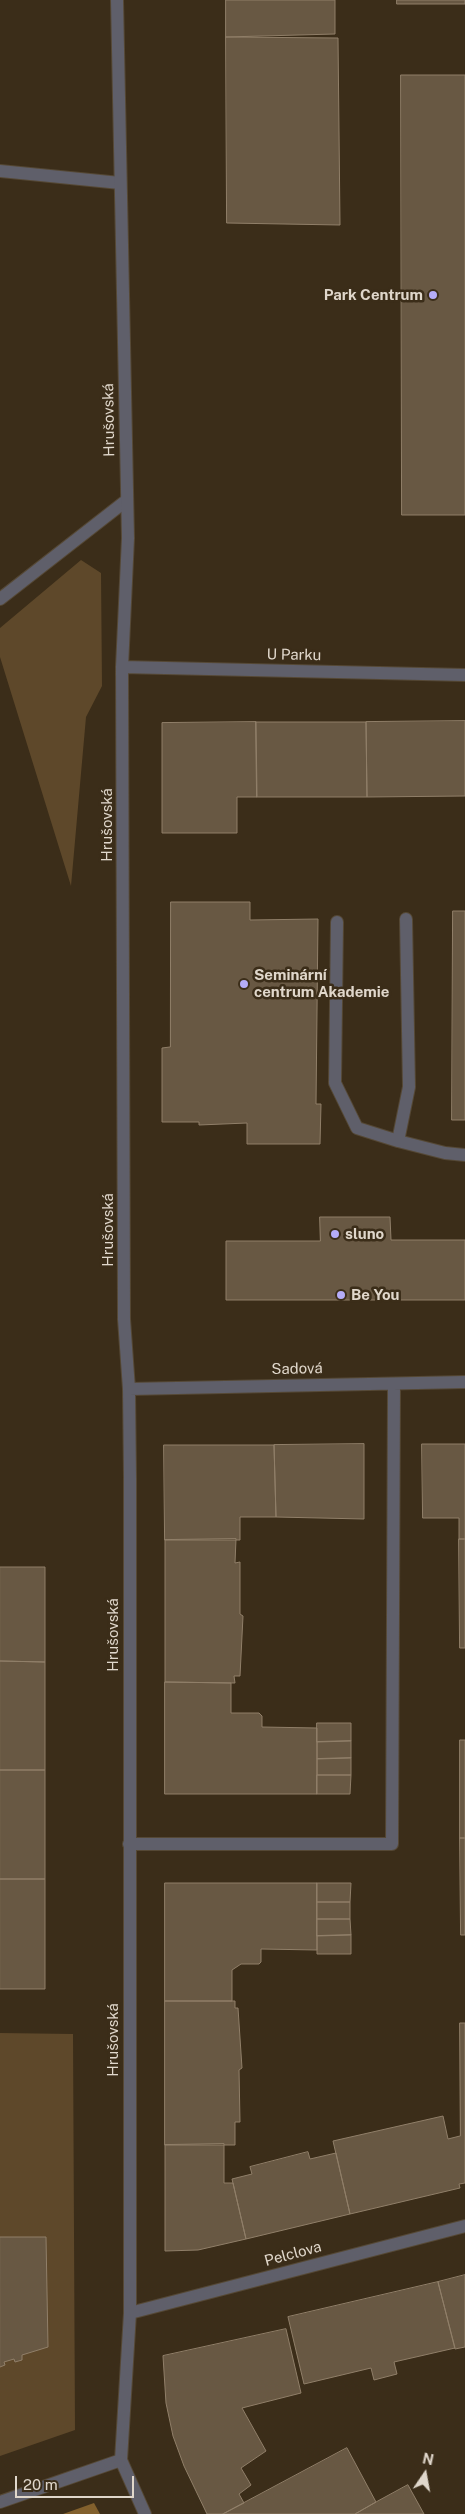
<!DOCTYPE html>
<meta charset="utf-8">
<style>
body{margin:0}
#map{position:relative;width:465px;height:2514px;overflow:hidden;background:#3b2d19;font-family:"Public Sans",sans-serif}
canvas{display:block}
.north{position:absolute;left:400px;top:2449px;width:50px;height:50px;-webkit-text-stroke:4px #3b2d19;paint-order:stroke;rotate:12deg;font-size:14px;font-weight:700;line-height:20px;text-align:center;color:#e0d7cb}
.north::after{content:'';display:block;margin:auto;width:18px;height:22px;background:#e0d7cb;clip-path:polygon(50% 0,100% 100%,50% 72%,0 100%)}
.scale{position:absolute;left:15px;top:2476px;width:119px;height:22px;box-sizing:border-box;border:2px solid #e0d7cb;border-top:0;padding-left:6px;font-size:15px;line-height:18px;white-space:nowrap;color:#e0d7cb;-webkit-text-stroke:4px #3b2d19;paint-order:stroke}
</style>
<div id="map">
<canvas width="465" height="2514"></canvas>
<div class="north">N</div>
<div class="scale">20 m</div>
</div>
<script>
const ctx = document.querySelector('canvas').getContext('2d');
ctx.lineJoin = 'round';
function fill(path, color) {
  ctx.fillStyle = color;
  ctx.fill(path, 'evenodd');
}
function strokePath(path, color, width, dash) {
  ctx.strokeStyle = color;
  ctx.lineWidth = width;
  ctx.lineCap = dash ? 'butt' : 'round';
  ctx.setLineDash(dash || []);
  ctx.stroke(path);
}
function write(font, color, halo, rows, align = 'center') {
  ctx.font = font + ' "Public Sans",sans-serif';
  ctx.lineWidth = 5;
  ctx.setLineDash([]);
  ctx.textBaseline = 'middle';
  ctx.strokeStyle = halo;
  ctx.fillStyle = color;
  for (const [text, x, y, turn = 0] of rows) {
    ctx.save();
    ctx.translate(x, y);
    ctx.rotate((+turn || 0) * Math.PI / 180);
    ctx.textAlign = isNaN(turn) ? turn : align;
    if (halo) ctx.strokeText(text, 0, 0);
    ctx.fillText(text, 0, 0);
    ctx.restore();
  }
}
const green = new Path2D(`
 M 81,560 L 101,573 L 102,686 L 86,717 L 71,886 L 0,657 L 0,628 Z
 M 0,2033 L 73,2034 L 75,2430 L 0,2456 Z`);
const forest = new Path2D(`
 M 94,2503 L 100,2514 L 63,2514 Z`);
const building = new Path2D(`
 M 226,0 L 335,0 L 335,34 L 226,37 Z
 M 397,0 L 465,0 L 465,4 L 397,4 Z
 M 226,37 L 338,38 L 340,225 L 227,223 Z
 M 401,75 L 465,75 L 465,515 L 402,515 Z
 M 465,721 L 465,796 L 367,797 L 366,722 Z
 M 256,722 L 257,797 L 237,797 L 237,833 L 162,833 L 162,723 Z
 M 256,722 L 366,722 L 367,797 L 257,797 Z
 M 171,902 L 250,902 L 250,920 L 318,919 L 316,1104 L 321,1104 L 320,1144 L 247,1144 L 247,1123 L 199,1125 L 199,1122 L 162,1122 L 162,1048 L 170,1047 Z
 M 453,911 L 465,911 L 465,1120 L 452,1120 Z
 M 320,1217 L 390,1217 L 391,1240 L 465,1240 L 465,1300 L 226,1300 L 226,1241 L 320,1241 Z
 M 364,1444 L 364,1519 L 276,1517 L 274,1445 Z
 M 422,1444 L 465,1444 L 465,1539 L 459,1539 L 459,1518 L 423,1518 Z
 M 164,1445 L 274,1445 L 276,1517 L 240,1517 L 240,1540 L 165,1540 Z
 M 236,1539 L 235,1563 L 240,1562 L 240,1614 L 243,1616 L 240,1676 L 234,1676 L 235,1683 L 165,1682 L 165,1540 Z
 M 459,1539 L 465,1539 L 465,1648 L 460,1648 Z
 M 0,1567 L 45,1567 L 45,1662 L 0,1661 Z
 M 0,1661 L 45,1662 L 45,1770 L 0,1770 Z
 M 165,1682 L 231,1683 L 231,1713 L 259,1713 L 262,1716 L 262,1727 L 317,1728 L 317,1794 L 165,1794 Z
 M 317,1723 L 351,1723 L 351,1741 L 317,1742 Z
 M 460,1740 L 465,1740 L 465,1838 L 460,1838 Z
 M 351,1741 L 351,1758 L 317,1759 L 317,1742 Z
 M 351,1758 L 351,1775 L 317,1775 L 317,1759 Z
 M 0,1770 L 45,1770 L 45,1879 L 0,1879 Z
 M 317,1775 L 351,1775 L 350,1794 L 317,1794 Z
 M 460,1838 L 465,1838 L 465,1935 L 461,1935 Z
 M 0,1879 L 45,1879 L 45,1989 L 0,1989 Z
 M 165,1883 L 317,1883 L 317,1950 L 261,1949 L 261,1962 L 259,1964 L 241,1964 L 232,1970 L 232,2001 L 165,2001 Z
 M 317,1883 L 351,1883 L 350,1902 L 317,1902 Z
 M 317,1902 L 350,1902 L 350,1919 L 317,1919 Z
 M 317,1919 L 350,1919 L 351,1935 L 317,1936 Z
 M 351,1935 L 351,1954 L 317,1954 L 317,1936 Z
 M 165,2001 L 235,2001 L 235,2008 L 238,2008 L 242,2068 L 239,2070 L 240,2122 L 235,2122 L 235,2145 L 165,2145 Z
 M 460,2023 L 465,2023 L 465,2183 L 459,2184 L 460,2188 L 350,2214 L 333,2141 L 443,2116 L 448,2139 L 460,2136 Z
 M 224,2144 L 224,2183 L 233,2183 L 246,2239 L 198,2250 L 165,2251 L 165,2145 Z
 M 308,2152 L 310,2159 L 336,2153 L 350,2214 L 246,2239 L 232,2179 L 252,2174 L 250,2167 Z
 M 0,2237 L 46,2237 L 48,2347 L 22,2355 L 22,2360 L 15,2362 L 14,2359 L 4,2362 L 5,2365 L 0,2367 Z
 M 465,2275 L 465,2347 L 455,2349 L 438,2282 Z
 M 438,2282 L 455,2348 L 394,2362 L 397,2374 L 374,2380 L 371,2368 L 304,2384 L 288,2317 Z
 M 286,2329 L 301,2393 L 242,2408 L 266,2451 L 241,2468 L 251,2485 L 239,2494 L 244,2503 L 223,2514 L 207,2514 L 184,2466 L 173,2436 L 166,2403 L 163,2356 Z
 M 347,2448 L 376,2502 L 355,2514 L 223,2514 Z
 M 408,2485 L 424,2514 L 355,2514 L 376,2502 Z`);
const lane = new Path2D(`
 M 0,171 L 120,183
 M 0,599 L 127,500
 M 406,919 L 409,1087 L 398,1141 L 445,1153 L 465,1155
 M 337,922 L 335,1083 L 357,1128 L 398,1141`);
const street = new Path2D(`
 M 117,0 L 128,538 L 122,667 L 124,1319 L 129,1389 L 130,1478 L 130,2313 L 121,2460 L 145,2514
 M 122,667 L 465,675
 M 129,1389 L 465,1382
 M 129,1844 L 392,1844 L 394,1384
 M 130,2313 L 465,2226
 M 0,2502 L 121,2460`);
const markers = [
 [433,295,5,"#b5acf8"],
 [244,984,5,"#b5acf8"],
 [335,1234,5,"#b5acf8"],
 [341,1295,5,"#b5acf8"]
];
const poiNames = [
 ["Park Centrum",423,295,"right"],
 ["Seminární",254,975],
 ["centrum Akademie",254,992],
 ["sluno",345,1234],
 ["Be You",351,1295]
];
const streetNames = [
 ["Hrušovská",109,420,-91],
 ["U Parku",294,655,1],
 ["Hrušovská",107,825,-90],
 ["Hrušovská",108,1230,-90],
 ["Sadová",297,1369,-1],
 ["Hrušovská",113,1635,-90],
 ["Hrušovská",113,2040,-90],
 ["Pelclova",293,2254,-15]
];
fill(green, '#5e482a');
fill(forest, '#82602d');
fill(building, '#685843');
strokePath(building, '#907f69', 1);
strokePath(lane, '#554835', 14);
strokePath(street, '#554835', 14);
strokePath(lane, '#5f5f6a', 12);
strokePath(street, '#5f5f6a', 12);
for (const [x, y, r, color] of markers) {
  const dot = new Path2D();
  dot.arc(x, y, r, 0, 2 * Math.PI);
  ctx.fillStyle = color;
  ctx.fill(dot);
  strokePath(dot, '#3b2d19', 2);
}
write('bold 15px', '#e0d7cb', '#3b2d19', poiNames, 'left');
write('15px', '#e0d7cb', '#3b2d19', streetNames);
</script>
